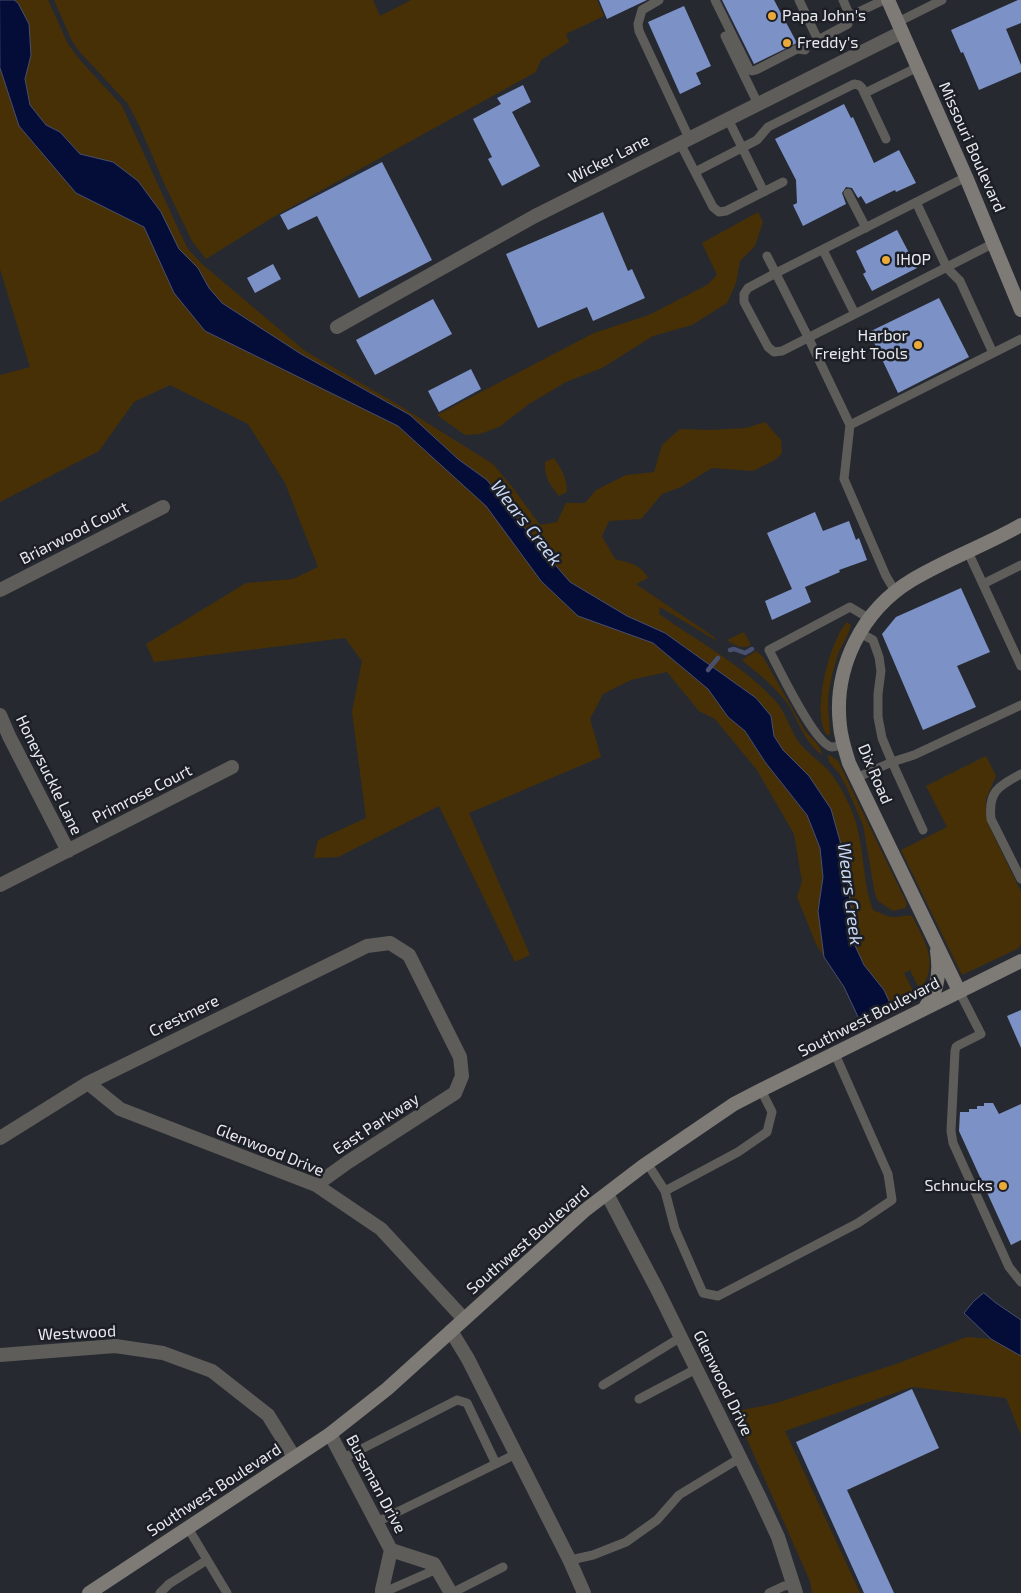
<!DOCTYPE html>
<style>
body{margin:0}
canvas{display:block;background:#262930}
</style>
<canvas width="1021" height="1593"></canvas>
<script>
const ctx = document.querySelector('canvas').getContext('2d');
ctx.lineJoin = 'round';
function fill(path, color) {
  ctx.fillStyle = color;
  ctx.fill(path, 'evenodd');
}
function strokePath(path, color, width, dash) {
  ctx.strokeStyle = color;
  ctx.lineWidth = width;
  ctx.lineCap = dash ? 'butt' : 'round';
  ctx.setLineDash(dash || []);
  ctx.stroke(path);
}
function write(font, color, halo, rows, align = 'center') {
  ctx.font = font + ' "Exo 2",sans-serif';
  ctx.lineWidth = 5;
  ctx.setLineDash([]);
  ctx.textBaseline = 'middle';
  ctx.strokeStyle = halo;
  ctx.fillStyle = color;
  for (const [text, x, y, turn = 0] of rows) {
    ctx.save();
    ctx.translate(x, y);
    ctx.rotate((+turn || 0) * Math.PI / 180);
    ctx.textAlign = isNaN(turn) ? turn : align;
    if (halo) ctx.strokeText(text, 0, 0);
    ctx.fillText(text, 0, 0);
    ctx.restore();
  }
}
const green = new Path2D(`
 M 14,0 L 48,0 L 68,44 L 80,60 L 122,106 L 181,235 L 188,249 L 202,264 L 305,351 L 397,404 L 493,464 L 513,488 L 540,525 L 557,522 L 566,503 L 585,503 L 596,490 L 626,475 L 654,472 L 662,445 L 680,429 L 709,430 L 746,428 L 765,422 L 781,440 L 782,453 L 775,460 L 753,471 L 712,468 L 681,487 L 662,494 L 641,519 L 609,521 L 602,536 L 615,559 C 629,563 641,564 648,578 L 636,584 L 714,637 L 717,641 L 660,607 L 659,614 C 700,643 745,666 778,704 C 786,715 790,729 798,741 C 806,752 818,760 828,770 C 838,782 845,795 851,809 C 865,841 861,878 873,910 C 879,912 886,917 892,917 C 899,918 906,914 912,916 C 925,942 940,963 920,990 L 910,970 L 904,973 L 915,995 L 890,1003 L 884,990 L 864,965 L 852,939 L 852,914 L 840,841 L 809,776 L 783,750 L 774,736 L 771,716 L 756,698 L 665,633 L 627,616 L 570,582 L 537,544 L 486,479 L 458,459 L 410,415 L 301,354 L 222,303 L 209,288 L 198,268 L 179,249 L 161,212 L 113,162 L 80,154 L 60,132 L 46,125 L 30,105 L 25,79 L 31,55 L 18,3 Z
 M 54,0 L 373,0 L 380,16 L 411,0 L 597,0 L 604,16 L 566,34 L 569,42 L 541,60 L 536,72 L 275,216 L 206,259 L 192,241 L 164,183 L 140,127 L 128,104 L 79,51 L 72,41 Z
 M 0,68 L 19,126 L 128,218 L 144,227 L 174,293 L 205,331 L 398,426 L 486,506 L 541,581 L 578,616 L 653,643 L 708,689 L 728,717 L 745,731 L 765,762 L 807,816 L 820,848 L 823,877 L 818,911 L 824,957 L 816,944 L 797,897 L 802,881 L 794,834 L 757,770 L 715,719 L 699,711 L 667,672 L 631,680 L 603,694 L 590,719 L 601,757 L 469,813 L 530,955 L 515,962 L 439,806 L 338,857 L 314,858 L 318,840 L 366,818 L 352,712 L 362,661 L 345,638 L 154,662 L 146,644 L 246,583 L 293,579 L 318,567 L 285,483 L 248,424 L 170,385 L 134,402 L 99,451 L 0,502 L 0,375 L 30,367 L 0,269 Z
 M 758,212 L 763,222 L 755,246 L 740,261 L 736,283 L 727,303 L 692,325 L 653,336 L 602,368 L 566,382 L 529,404 L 499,427 L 480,434 L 465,435 L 437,415 L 594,333 L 649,315 L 707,285 L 717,275 L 702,243 Z
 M 554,458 C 561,468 567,478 567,492 L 559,496 C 550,485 544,477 545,462 Z
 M 847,622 L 851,625 C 849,634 842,645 838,654 C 833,670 828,689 828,705 C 828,714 830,724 830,733 L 830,735 L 827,735 C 811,713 829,642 847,622 Z
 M 744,632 L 751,645 C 741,649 736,646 727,640 Z
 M 756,651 L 763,657 L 805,731 C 812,739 821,745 822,755 C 800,738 799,717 783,698 C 771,683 756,672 742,660 Z
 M 828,754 L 838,761 L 907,904 L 905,908 L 893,911 L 878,901 L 875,894 L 863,825 L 847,788 L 839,773 L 829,762 Z
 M 986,756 L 996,776 L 986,799 L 988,824 L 1021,892 L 1021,945 L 1017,949 L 962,975 L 901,850 L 947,827 L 926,786 Z
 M 967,1337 L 991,1339 L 1021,1356 L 1021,1435 L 1006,1398 L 912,1387 L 785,1431 L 860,1593 L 812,1593 L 810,1581 L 737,1417 L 738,1412 L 742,1410 L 773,1404 L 896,1364 Z`);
const water = new Path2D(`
 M 0,0 L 14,0 L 18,3 L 29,24 L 31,55 L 25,79 L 30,105 L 46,125 L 60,132 L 80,154 L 113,162 L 138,181 L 161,212 L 179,249 L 198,268 L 209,288 L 222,303 L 301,354 L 410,415 L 458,459 L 487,480 L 537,544 L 570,582 L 627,616 L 665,633 L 756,698 L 771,716 L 774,736 L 783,750 L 809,776 L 831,809 L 840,841 L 848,887 L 852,914 L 852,939 L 864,965 L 884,990 L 890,1003 L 859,1019 L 844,987 L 824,957 L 818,911 L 823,877 L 820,848 L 807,815 L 765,762 L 745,731 L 728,717 L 708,689 L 653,643 L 578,616 L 541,581 L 486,506 L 398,426 L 205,331 L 174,293 L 144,227 L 76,193 L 19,126 L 0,68 Z
 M 984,1293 L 996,1303 L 1021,1320 L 1021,1356 L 991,1339 L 964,1313 L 973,1302 Z`);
const stream = new Path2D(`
 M 730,650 L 734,649 L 745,653 L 752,649
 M 708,670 L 718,658`);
const building = new Path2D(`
 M 599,0 L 647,0 L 607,19 Z
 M 722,0 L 774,0 L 797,43 L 754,64 Z
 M 1018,0 L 1021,0 L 1021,23 L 1006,29 L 1021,65 L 1021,72 L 979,90 L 963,52 L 961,53 L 951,30 Z
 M 684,6 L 711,66 L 696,73 L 701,84 L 680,94 L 648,22 Z
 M 523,85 L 531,102 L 512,112 L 540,166 L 502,186 L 488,159 L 492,157 L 473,119 L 501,104 L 497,98 Z
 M 844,104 L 851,118 L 853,117 L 874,163 L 899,150 L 916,183 L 896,192 L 895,190 L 866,204 L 861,196 L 858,198 L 852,188 L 846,187 L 842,193 L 846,204 L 803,226 L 793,205 L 797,203 L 796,180 L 775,139 Z
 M 382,162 L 432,260 L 359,298 L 317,216 L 288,230 L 280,215 Z
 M 603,212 L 628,271 L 632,269 L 645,298 L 593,321 L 587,307 L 538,328 L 506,254 Z
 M 897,230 L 917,268 L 872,291 L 863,274 L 866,272 L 856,251 Z
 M 273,264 L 281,279 L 255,293 L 247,278 Z
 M 939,298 L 969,357 L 898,393 L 869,332 Z
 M 433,299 L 452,334 L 375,375 L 356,340 Z
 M 471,369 L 481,389 L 439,412 L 428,391 Z
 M 815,512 L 823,531 L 849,521 L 856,540 L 859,538 L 867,560 L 839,570 L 840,572 L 805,587 L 811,602 L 772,620 L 765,601 L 792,589 L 767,533 Z
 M 961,588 L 990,652 L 957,666 L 976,707 L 923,730 L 882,634 L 896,617 Z
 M 1021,1010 L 1021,1048 L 1007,1016 Z
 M 984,1103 L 993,1103 L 999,1114 L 1021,1104 L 1021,1240 L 1011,1245 L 959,1131 L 960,1112 L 969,1112 L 969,1109 L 977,1109 L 977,1106 L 984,1106 Z
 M 912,1389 L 939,1448 L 847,1490 L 894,1593 L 864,1593 L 796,1442 Z`);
const service = new Path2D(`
 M 659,0 L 642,10 L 638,24 L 639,31 L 689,138
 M 715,0 L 749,69 L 752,71 L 756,70 L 797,49 L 805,50
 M 799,0 L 818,40 L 848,24 L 850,16 L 884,0
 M 843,0 L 850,16
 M 898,22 L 942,0
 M 725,36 L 758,104
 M 865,93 L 918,67
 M 728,119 L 764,192
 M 680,143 L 713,207 L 719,212 L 726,211 L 783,182
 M 695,172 L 757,140 L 768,127 L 854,84 L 859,85 L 862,88 L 886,139
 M 848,193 L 866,228
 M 916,202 L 947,268 L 960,281 L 993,353
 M 823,250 L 855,314 L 994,243
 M 767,256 L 808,337 L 850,425 L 844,479 L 886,576 L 895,591
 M 855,314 L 782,351 L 774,352 L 768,347 L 744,302 L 744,294 L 748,288 L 776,273 L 966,177
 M 850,425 L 1021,339
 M 968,552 L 1021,666
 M 983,584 L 1021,565
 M 860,633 L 873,640 L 879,657 L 881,671 L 878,694 L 878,717 L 882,738 L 892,762 L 923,830
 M 844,744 C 840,745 835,747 832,747 C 815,745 778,667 769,650 L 850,607 L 870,619
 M 1021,774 C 999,786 988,791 991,819 L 1021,879
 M 856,778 L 892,762 L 914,755 L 1021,705
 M 959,991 L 981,1034 L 959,1045 L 956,1047 L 955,1051 L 951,1131 L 953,1143 L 1009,1267 L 1021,1282
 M 647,1163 L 665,1191 L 675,1229 L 703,1293 L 718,1296 L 858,1223 L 892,1200 L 888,1174 L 835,1054
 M 665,1191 L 738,1152 L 767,1132 L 772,1112 L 761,1090
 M 603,1385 L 681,1337
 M 639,1399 L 696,1369
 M 344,1458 L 457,1400 L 467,1403 L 496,1464
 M 377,1522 L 516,1454
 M 188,1528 L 227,1593
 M 569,1559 L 575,1559 L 593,1555 L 626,1542 L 657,1520 L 679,1495 L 740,1458
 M 160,1593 L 169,1584 L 207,1560
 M 382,1593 L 437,1569
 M 452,1593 L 503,1567
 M 769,1593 L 784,1586 L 793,1585`);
const minor = new Path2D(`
 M 337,327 L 535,216 L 902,32
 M 0,590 L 163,507
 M 0,715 L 9,736 L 68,851
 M 0,885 L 232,767
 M 88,1083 L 120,1109 L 316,1185 L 381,1229 L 464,1319
 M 0,1138 L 88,1083 L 367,946 L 390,943 L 409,955 L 460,1057 L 462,1076 L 455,1093 L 348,1162 L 316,1185
 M 607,1194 L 658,1291 L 758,1494 L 778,1537 L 796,1593
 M 451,1331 L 468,1359 L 569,1559 L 584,1593
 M 0,1355 L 115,1346 L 163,1353 L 212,1371 L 268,1415 L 294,1457
 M 330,1434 L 391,1550
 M 382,1593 L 382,1590 L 391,1550 L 434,1564 L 451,1593`);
const secondary = new Path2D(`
 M 888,0 L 966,177 L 1021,310
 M 959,991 L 849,763 C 845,750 841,738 840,726 C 833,668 862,610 912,580 C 947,559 986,545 1021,525
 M 926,1006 C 939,990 940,971 937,951
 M 89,1593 L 330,1434 L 387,1389 L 584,1211 L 643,1166 L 734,1104 L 761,1090 L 1021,961`);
const markers = [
 [772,16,5,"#eaaa39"],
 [787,43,5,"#eaaa39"],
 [886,260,5,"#eaaa39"],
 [918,345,5,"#eaaa39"],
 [1003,1186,5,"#eaaa39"]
];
const poiNames = [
 ["Papa John's",782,16],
 ["Freddy's",797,43],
 ["IHOP",896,260],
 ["Harbor",908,336,"right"],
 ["Freight Tools",908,354,"right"],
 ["Schnucks",993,1186,"right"]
];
const streetNames = [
 ["Missouri Boulevard",972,147,66],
 ["Wicker Lane",609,159,-27],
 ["Briarwood Court",74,533,-27],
 ["Dix Road",875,774,67],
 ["Honeysuckle Lane",49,775,64],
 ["Primrose Court",142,794,-27],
 ["Crestmere",184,1016,-26],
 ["Southwest Boulevard",869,1017,-27],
 ["East Parkway",376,1124,-33],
 ["Glenwood Drive",270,1150,22],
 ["Southwest Boulevard",528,1240,-41],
 ["Westwood",77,1333,-3],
 ["Glenwood Drive",723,1383,64],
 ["Bussman Drive",376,1484,62],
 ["Southwest Boulevard",214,1490,-33]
];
const waterNames = [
 ["Wears Creek",526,523,52],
 ["Wears Creek",850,894,83]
];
fill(green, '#473005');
fill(water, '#040d38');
strokePath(water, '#484f6f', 1);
strokePath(stream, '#484f6f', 4.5);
fill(building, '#7c92c7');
strokePath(service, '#5f5d5a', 9);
strokePath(minor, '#5f5d5a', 14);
strokePath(secondary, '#7e7a75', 14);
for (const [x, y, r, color] of markers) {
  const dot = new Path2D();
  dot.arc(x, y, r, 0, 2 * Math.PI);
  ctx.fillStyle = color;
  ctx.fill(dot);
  strokePath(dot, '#1c1f26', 2);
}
write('16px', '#e8eaef', '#1c1f26', poiNames, 'left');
write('16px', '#e8eaef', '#1c1f26', streetNames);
write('italic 18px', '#cad8f7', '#1c1f26', waterNames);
</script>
